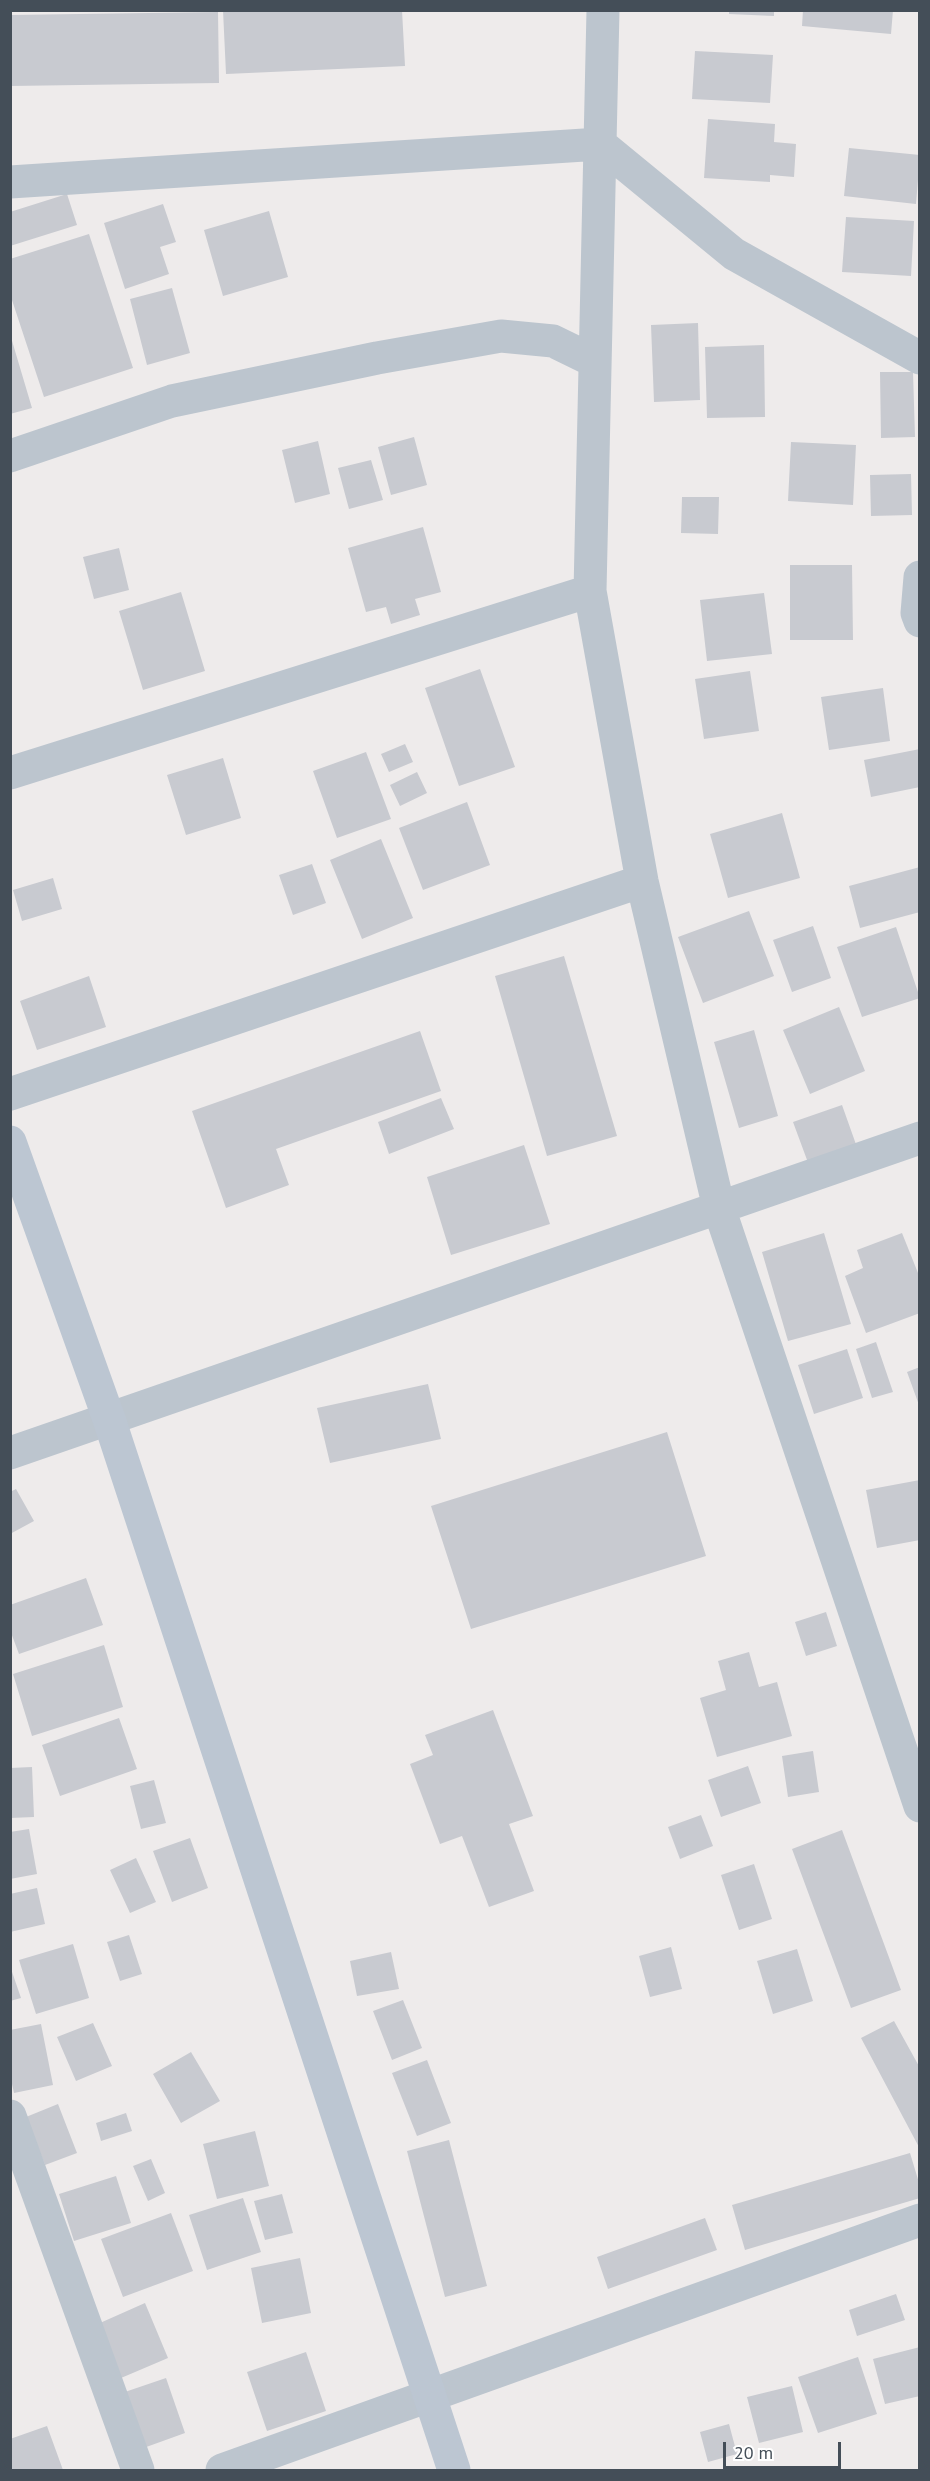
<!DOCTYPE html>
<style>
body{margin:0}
#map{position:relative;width:930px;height:2481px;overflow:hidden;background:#eeebeb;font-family:"PT Sans",sans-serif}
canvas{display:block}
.frame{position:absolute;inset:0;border:12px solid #444e58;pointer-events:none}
.scale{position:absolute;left:723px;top:2442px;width:118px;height:27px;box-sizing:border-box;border:3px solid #444e58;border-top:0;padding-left:8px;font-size:18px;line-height:21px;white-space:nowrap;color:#444e58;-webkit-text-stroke:4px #fff;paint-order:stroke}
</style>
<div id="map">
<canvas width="930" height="2481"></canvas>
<div class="frame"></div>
<div class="scale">20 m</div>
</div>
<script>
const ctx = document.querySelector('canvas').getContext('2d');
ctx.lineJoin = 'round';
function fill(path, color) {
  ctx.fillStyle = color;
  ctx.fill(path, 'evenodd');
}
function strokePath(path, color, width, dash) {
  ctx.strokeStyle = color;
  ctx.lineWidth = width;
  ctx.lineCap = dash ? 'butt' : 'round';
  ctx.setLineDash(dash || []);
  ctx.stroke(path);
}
const building = new Path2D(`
 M 223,10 L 402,10 L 405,66 L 226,74 Z
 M 729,10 L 774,10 L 774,16 L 729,14 Z
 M 803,10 L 893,10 L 891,34 L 802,26 Z
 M 218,12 L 219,83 L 10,86 L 10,15 Z
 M 695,51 L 773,55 L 770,103 L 692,99 Z
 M 708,119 L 775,124 L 774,142 L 796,144 L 794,177 L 770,175 L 770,182 L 704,178 Z
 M 849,148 L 920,155 L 916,204 L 844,196 Z
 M 67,194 L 77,225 L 10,246 L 10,212 Z
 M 163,204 L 176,242 L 160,247 L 169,274 L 125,289 L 104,223 Z
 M 269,211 L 288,277 L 223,296 L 204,230 Z
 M 846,217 L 914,221 L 911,276 L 842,272 Z
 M 89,234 L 133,368 L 44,397 L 10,294 L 10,259 Z
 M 172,288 L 190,353 L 147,365 L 130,299 Z
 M 698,323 L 700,400 L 654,402 L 651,325 Z
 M 10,334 L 32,408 L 10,414 Z
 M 764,345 L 765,417 L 707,418 L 705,347 Z
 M 880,372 L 913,372 L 915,437 L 881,438 Z
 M 414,437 L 427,485 L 391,495 L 378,447 Z
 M 318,441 L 330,494 L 295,503 L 282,450 Z
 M 791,442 L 856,445 L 853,505 L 788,501 Z
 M 371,460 L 383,500 L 349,509 L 338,468 Z
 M 911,474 L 912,515 L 871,516 L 870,475 Z
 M 682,497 L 719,497 L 718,534 L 681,533 Z
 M 423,527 L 441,592 L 415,599 L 420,615 L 391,624 L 386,607 L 366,612 L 348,548 Z
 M 119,548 L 129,590 L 94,599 L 83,557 Z
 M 790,565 L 852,565 L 853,640 L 790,640 Z
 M 181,592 L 205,671 L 143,690 L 119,611 Z
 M 764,593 L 772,654 L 707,661 L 700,600 Z
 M 480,669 L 515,767 L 459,786 L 425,688 Z
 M 750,671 L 759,731 L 704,739 L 695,679 Z
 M 883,688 L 890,741 L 829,750 L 821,697 Z
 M 405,744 L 413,762 L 389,772 L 381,754 Z
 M 920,749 L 920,787 L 871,797 L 864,760 Z
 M 366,752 L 391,819 L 337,838 L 313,771 Z
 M 223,758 L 241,818 L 186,835 L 167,775 Z
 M 417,772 L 427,793 L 400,806 L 390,785 Z
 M 467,802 L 490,865 L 423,890 L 399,828 Z
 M 782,813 L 800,878 L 728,898 L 710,834 Z
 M 381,839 L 413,918 L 362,939 L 330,860 Z
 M 312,864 L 326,903 L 293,915 L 279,875 Z
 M 920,867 L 920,912 L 860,928 L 849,886 Z
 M 53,878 L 62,909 L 22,921 L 13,890 Z
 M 749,911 L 774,976 L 703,1003 L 678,937 Z
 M 813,926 L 831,978 L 792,992 L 773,940 Z
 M 896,927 L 920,998 L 862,1017 L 837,947 Z
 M 564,956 L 617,1136 L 547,1156 L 495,976 Z
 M 89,976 L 106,1027 L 37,1050 L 20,1001 Z
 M 839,1007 L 865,1071 L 810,1094 L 783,1030 Z
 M 754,1030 L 778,1116 L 739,1128 L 714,1042 Z
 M 420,1031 L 441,1091 L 276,1149 L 289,1185 L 226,1208 L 192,1111 Z
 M 441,1098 L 454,1129 L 389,1154 L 378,1122 Z
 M 842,1105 L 858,1150 L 810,1168 L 793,1122 Z
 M 524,1145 L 550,1224 L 451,1255 L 427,1177 Z
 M 824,1233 L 851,1324 L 788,1341 L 762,1252 Z
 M 902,1233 L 920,1278 L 920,1313 L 866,1333 L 845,1276 L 863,1268 L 857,1250 Z
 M 876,1342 L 893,1392 L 872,1398 L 856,1349 Z
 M 847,1349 L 863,1398 L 814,1414 L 798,1365 Z
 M 920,1367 L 920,1405 L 919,1405 L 907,1372 Z
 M 428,1384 L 441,1439 L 330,1463 L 317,1408 Z
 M 667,1432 L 706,1556 L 471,1629 L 431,1506 Z
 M 920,1480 L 920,1540 L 877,1548 L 866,1490 Z
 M 16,1489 L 34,1521 L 10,1534 L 10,1492 Z
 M 86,1578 L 103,1625 L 19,1654 L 10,1630 L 10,1605 Z
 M 826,1612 L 837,1646 L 806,1656 L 795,1622 Z
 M 104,1645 L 123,1707 L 32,1736 L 13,1674 Z
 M 749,1652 L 759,1687 L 777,1682 L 792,1736 L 717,1757 L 700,1698 L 726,1690 L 718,1661 Z
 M 493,1710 L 533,1816 L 509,1824 L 534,1891 L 489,1907 L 462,1836 L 440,1844 L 410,1764 L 433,1755 L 425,1735 Z
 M 119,1718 L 137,1769 L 60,1796 L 42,1745 Z
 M 813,1751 L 819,1792 L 788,1797 L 782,1756 Z
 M 748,1766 L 761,1803 L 721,1817 L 708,1780 Z
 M 32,1767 L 34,1817 L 10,1818 L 10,1768 Z
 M 154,1780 L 166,1823 L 141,1829 L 130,1786 Z
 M 701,1815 L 713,1846 L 680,1859 L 668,1827 Z
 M 29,1829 L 37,1874 L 10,1879 L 10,1832 Z
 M 842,1830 L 901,1990 L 851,2008 L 792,1849 Z
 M 190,1838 L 208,1888 L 172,1902 L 153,1851 Z
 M 136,1858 L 156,1902 L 130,1913 L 110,1870 Z
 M 754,1864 L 772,1919 L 739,1930 L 721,1875 Z
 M 37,1888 L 45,1924 L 10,1932 L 10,1894 Z
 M 129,1935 L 142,1974 L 120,1981 L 107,1942 Z
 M 73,1944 L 89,1998 L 36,2014 L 19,1960 Z
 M 671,1947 L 682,1989 L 650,1997 L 639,1956 Z
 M 797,1949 L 813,2001 L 773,2014 L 757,1961 Z
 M 391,1952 L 399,1989 L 357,1996 L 350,1961 Z
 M 10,1966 L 21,1998 L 10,2001 Z
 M 403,2000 L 422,2048 L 392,2060 L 373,2011 Z
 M 894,2021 L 920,2068 L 920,2149 L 861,2038 Z
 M 93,2023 L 112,2066 L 76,2081 L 57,2037 Z
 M 41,2024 L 53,2085 L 14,2093 L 10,2075 L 10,2030 Z
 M 191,2052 L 220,2101 L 181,2123 L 153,2074 Z
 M 427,2060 L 451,2123 L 417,2136 L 392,2073 Z
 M 58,2104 L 77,2153 L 45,2165 L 26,2117 Z
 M 126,2113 L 132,2131 L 101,2141 L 96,2123 Z
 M 255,2131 L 269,2186 L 217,2199 L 203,2144 Z
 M 449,2140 L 487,2286 L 445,2297 L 407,2151 Z
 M 910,2153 L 920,2186 L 920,2198 L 745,2250 L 732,2205 Z
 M 151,2159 L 165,2193 L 148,2201 L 133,2166 Z
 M 116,2176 L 131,2223 L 74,2241 L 59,2194 Z
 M 282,2194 L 293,2233 L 265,2240 L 254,2201 Z
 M 243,2198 L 261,2252 L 207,2270 L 189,2215 Z
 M 171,2213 L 193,2271 L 123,2297 L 101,2239 Z
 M 705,2218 L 717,2250 L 608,2289 L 597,2257 Z
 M 300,2258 L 311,2313 L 262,2323 L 251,2268 Z
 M 896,2294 L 905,2320 L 857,2336 L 849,2310 Z
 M 145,2303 L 168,2358 L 114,2381 L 91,2327 Z
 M 920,2347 L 920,2396 L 885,2404 L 873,2359 Z
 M 306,2352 L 326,2411 L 267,2431 L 247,2372 Z
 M 858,2357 L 877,2414 L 818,2433 L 798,2377 Z
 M 166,2378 L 185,2433 L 138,2450 L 119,2394 Z
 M 792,2386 L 803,2432 L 759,2443 L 747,2397 Z
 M 729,2424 L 737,2454 L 708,2462 L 700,2432 Z
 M 47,2426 L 63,2470 L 10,2470 L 10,2439 Z`);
const minor = new Path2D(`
 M 603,10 L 590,591 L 642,881 L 719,1208 L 920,1806
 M 10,182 L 600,144 L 734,254 L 920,358
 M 10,456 L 172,401 L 377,358 L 501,336 L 553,341 L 594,361
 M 920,577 L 917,613 L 920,621
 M 10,773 L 590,591
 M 10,1094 L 642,881
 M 10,1453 L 920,1138
 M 10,2116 L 138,2470
 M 222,2470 L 920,2220`);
const secondary = new Path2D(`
 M 10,1142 L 109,1419 L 454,2470`);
fill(building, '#c8cad0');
strokePath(minor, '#bcc5ce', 33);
strokePath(secondary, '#bcc6d2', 33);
</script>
